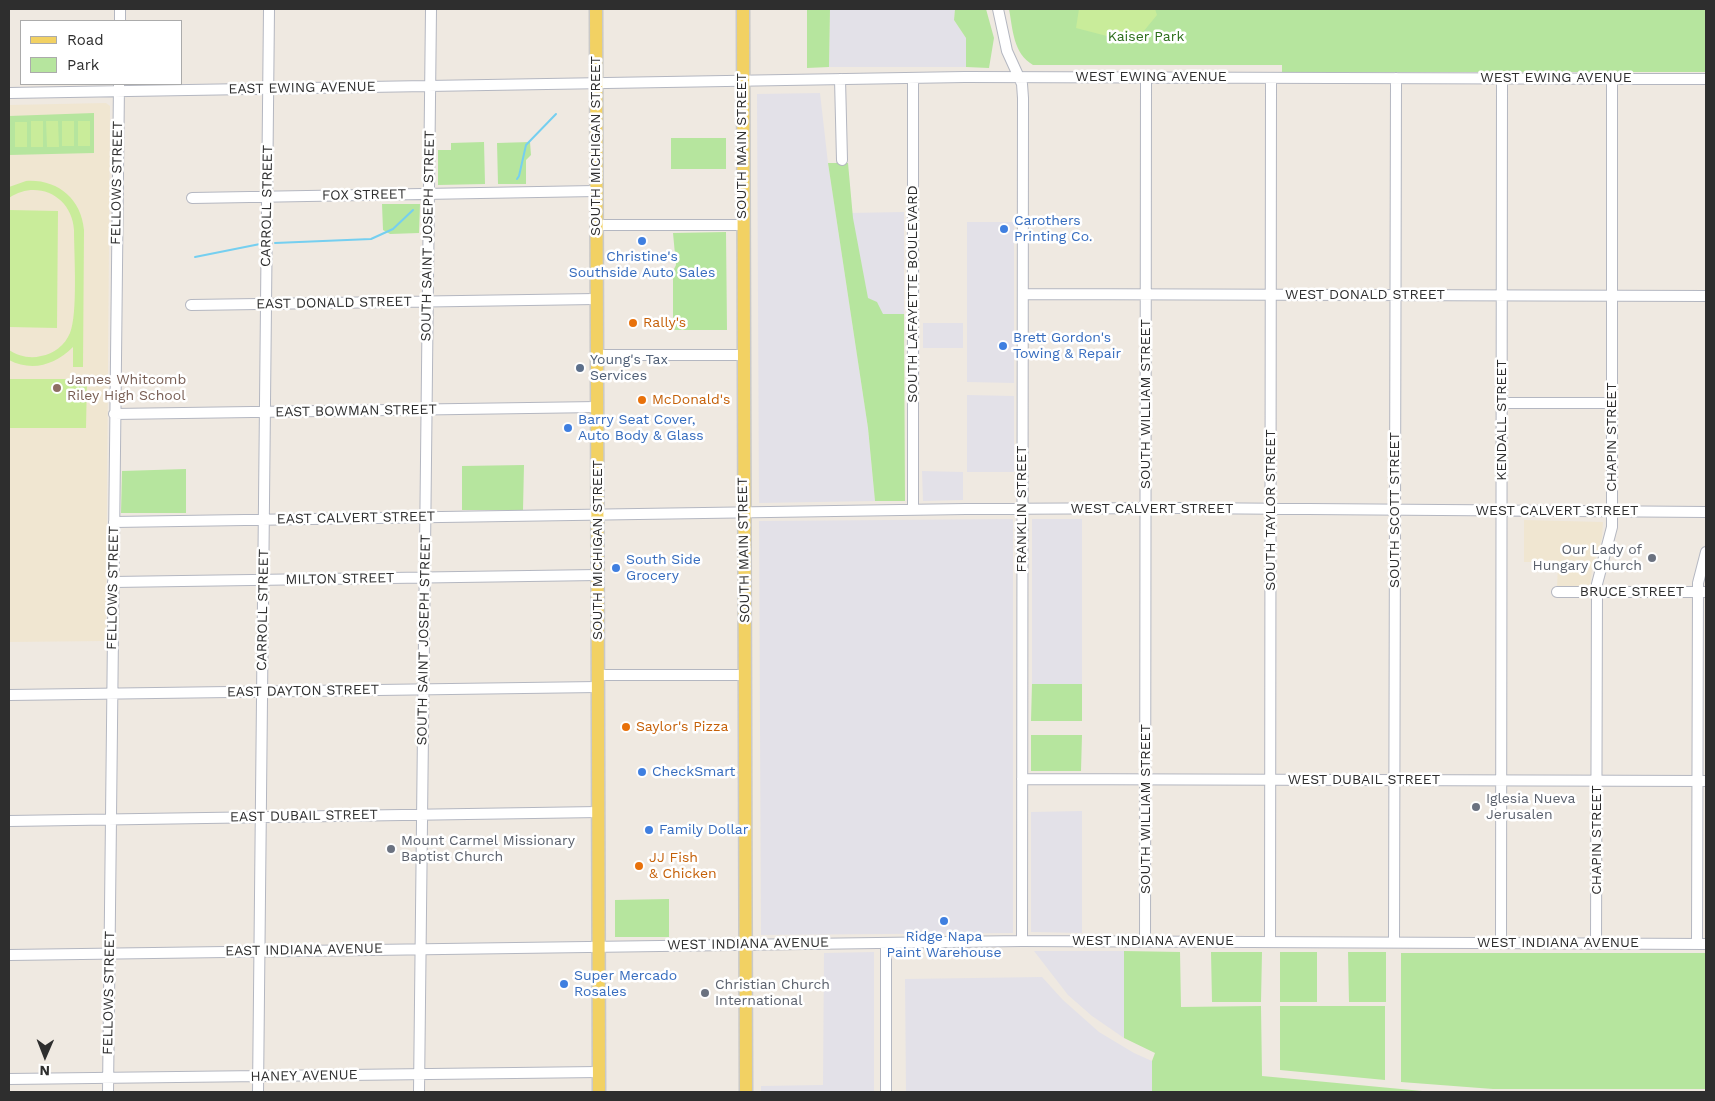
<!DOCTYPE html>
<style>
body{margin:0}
#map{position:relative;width:1715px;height:1101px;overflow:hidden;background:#efe9e1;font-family:"Work Sans",sans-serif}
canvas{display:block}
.frame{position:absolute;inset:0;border:10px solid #2e2e2e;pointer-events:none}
.legend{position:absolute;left:20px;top:20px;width:162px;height:65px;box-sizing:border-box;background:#fff;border:1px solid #ababab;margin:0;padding:6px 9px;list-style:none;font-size:15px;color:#2e2e2e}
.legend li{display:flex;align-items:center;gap:10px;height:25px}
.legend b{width:25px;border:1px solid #ababab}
.north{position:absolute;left:20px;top:1031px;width:50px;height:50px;-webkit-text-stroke:4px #fff;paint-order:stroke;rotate:181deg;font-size:14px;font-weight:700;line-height:20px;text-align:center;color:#2e2e2e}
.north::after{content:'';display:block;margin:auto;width:18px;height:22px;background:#2e2e2e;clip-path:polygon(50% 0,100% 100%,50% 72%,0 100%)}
</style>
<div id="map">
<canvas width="1715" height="1101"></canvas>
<div class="frame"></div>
<ul class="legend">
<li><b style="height:6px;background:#f2d163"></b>Road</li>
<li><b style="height:14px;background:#b6e59e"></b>Park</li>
</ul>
<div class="north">N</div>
</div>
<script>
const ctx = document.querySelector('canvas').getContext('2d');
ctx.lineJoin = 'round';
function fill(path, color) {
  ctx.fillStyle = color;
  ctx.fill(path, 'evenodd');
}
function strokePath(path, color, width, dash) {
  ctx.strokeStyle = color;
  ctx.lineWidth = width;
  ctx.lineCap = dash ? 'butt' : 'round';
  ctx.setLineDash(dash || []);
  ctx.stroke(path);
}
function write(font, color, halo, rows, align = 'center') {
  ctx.font = font + ' "Work Sans",sans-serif';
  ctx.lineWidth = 5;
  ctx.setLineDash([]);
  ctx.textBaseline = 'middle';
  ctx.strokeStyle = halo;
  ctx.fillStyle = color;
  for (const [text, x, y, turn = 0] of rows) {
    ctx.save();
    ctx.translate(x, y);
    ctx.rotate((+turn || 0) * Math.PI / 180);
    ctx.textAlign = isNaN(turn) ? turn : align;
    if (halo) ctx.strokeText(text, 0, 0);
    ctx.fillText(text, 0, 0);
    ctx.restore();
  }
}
const industrial = new Path2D(`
 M 830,9 L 955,9 L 954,20 L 966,38 L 966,67 L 829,67 Z
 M 820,93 L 828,163 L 868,428 L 875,501 L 759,503 L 757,94 Z
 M 904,212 L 904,314 L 862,315 L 849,213 Z
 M 967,222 L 1014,222 L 1014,383 L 967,382 Z
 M 923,323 L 963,323 L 963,348 L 923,348 Z
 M 967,395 L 1014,396 L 1014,472 L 967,472 Z
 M 922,471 L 963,472 L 963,500 L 923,501 Z
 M 1013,519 L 1013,933 L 761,935 L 759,521 Z
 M 1032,519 L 1082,519 L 1082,684 L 1032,684 Z
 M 1082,811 L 1082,933 L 1031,932 L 1031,812 Z
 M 1034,951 L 1124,951 L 1124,1038 L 1092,1016 L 1068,995 Z
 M 874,952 L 874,1092 L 761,1092 L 761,1086 L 823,1085 L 824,953 Z
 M 1042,977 L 1063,1000 L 1099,1032 L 1134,1053 L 1152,1061 L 1152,1092 L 906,1092 L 905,979 Z`);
const education = new Path2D(`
 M 106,103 L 110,106 L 106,638 L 105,641 L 9,642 L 9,105 Z
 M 1524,520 L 1603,522 L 1602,538 L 1592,569 L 1590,589 L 1557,589 L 1558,562 L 1524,562 Z`);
const green = new Path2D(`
 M 807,9 L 830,9 L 829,67 L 807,68 Z
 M 955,9 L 986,9 L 994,38 L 989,68 L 966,67 L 966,38 L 954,20 Z
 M 1009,9 L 1706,9 L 1706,72 L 1282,72 L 1282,65 L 1033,65 C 1013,53 1013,30 1009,9 Z
 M 94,113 L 94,153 L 9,155 L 9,116 Z
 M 671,138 L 726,138 L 726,169 L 671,169 Z
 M 484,142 L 485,184 L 438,185 L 438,150 L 451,150 L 451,143 Z
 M 530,142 L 531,155 L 526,160 L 526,184 L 498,184 L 497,143 Z
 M 828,163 L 848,163 L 853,218 L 868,298 L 877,302 L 883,314 L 904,314 L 905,501 L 875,501 L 868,428 Z
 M 382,204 L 420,204 L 419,233 L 390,234 L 383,230 Z
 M 726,232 L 727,330 L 673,330 L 673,271 L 676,265 L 673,233 Z
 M 524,465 L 523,510 L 462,510 L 462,466 Z
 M 186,469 L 186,513 L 121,513 L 122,471 Z
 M 1032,684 L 1082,684 L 1082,721 L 1031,721 Z
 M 1031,735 L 1082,735 L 1081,771 L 1031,771 Z
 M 669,899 L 669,937 L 615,937 L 615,900 Z
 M 1124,951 L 1180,952 L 1181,1007 L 1261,1006 L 1262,1076 L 1433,1092 L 1152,1092 L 1152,1061 L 1155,1053 L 1124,1038 Z
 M 1211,952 L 1262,952 L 1261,1002 L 1212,1002 Z
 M 1280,952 L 1317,952 L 1317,1002 L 1280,1002 Z
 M 1348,952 L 1386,952 L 1386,1002 L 1349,1002 Z
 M 1401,953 L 1706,953 L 1706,1089 L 1493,1089 L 1401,1082 Z
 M 1280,1006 L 1385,1006 L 1385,1080 L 1280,1070 Z`);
const pitch = new Path2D(`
 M 1079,9 L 1155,9 L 1157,15 L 1134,43 L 1076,28 Z
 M 31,121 L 43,121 L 43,147 L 31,147 Z
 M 46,121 L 58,121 L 59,147 L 47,147 Z
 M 62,121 L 74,121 L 74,146 L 62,146 Z
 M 78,121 L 90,121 L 90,146 L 78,146 Z
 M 15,122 L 27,122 L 27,147 L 15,147 Z
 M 26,181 C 57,179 81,198 84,230 L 83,367 L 73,367 L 73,347 C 55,365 32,372 9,360 L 9,350 C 18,356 30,359 41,356 C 54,354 65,345 70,333 C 78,314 74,253 74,230 C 72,196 37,179 9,198 L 9,187 Z
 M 9,210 L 58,211 L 57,328 L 9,327 Z
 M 9,379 L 87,379 L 86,428 L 9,428 Z`);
const stream = new Path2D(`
 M 517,179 L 519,176 L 526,145 L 556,114
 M 275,243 L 371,239 L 393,229 L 413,210
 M 195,257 L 260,244`);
const minor = new Path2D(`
 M 998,9 L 1007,51 L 1022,84 L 1023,98 L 1022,941
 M 120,21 L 120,9
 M 840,79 L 842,160
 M 9,93 L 965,77 L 1706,79
 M 192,198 L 596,191
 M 596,225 L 743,225
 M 1023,294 L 1706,296
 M 191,305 L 596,299
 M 597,355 L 743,355
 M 1502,403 L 1612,403
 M 114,414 L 598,407
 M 913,510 L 913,78
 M 114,522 L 966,509 L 1175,508 L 1706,512
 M 113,582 L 598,575
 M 1557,592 L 1706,592
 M 598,675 L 745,675
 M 9,695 L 598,687
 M 1022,779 L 1706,781
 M 9,821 L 599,812
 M 1145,941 L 1146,77
 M 1270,942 L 1271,78
 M 1394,942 L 1396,78
 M 1501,942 L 1502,78
 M 886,943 L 886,1092
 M 1596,943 L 1597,584 L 1612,527 L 1612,78
 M 1697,944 L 1698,583 L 1706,552
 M 9,955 L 1022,941 L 1706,944
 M 9,1079 L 599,1072
 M 108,1092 L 119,84
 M 258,1092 L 269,9
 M 419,1092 L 431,9`);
const major = new Path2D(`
 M 596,9 L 599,1092
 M 743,9 L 746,1092`);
const markers = [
 [1004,229,5,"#3f7fe0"],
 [642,241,5,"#3f7fe0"],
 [633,323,5,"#e8710a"],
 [1003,346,5,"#3f7fe0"],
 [580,368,5,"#5c6f8a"],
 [57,388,5,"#8d6e63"],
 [642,400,5,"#e8710a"],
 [568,428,5,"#3f7fe0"],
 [1652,558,5,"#6b7280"],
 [616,568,5,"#3f7fe0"],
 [626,727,5,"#e8710a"],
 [642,772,5,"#3f7fe0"],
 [1476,807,5,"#6b7280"],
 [649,830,5,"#3f7fe0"],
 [391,849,5,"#6b7280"],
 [639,866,5,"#e8710a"],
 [944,921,5,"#3f7fe0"],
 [564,984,5,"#3f7fe0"],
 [705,993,5,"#6b7280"]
];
const parkNames = [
 ["Kaiser Park",1146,37]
];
const streetNames = [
 ["WEST EWING AVENUE",1151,77],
 ["WEST EWING AVENUE",1556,78],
 ["EAST EWING AVENUE",302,88,-1],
 ["SOUTH MICHIGAN STREET",596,146,-90],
 ["SOUTH MAIN STREET",742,146,-90],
 ["FELLOWS STREET",117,183,-89],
 ["FOX STREET",364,195,-1],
 ["CARROLL STREET",267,206,-89],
 ["SOUTH SAINT JOSEPH STREET",428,236,-89],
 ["SOUTH LAFAYETTE BOULEVARD",913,294,-90],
 ["WEST DONALD STREET",1365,295],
 ["EAST DONALD STREET",334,303,-1],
 ["SOUTH WILLIAM STREET",1146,404,-90],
 ["EAST BOWMAN STREET",356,411,-1],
 ["KENDALL STREET",1502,420,-90],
 ["CHAPIN STREET",1612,437,-90],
 ["FRANKLIN STREET",1022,509,-90],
 ["WEST CALVERT STREET",1152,509],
 ["SOUTH TAYLOR STREET",1271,510,-90],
 ["SOUTH SCOTT STREET",1395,510,-90],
 ["WEST CALVERT STREET",1557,511],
 ["EAST CALVERT STREET",356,518,-1],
 ["SOUTH MICHIGAN STREET",598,550,-90],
 ["SOUTH MAIN STREET",744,550,-91],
 ["MILTON STREET",340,579,-1],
 ["FELLOWS STREET",113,588,-89],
 ["BRUCE STREET",1632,592],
 ["CARROLL STREET",263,610,-89],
 ["SOUTH SAINT JOSEPH STREET",424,640,-89],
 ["EAST DAYTON STREET",303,691,-1],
 ["WEST DUBAIL STREET",1364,780],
 ["SOUTH WILLIAM STREET",1146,809,-90],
 ["EAST DUBAIL STREET",304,816,-1],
 ["CHAPIN STREET",1597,840,-90],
 ["WEST INDIANA AVENUE",1153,941],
 ["WEST INDIANA AVENUE",1558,943],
 ["WEST INDIANA AVENUE",748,944,-1],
 ["EAST INDIANA AVENUE",304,950,-1],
 ["FELLOWS STREET",109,993,-89],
 ["HANEY AVENUE",304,1076,-1]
];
const shopNames = [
 ["Carothers",1014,221],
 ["Printing Co.",1014,237],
 ["Christine's",642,257,"center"],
 ["Southside Auto Sales",642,273,"center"],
 ["Brett Gordon's",1013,338],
 ["Towing & Repair",1013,354],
 ["Barry Seat Cover,",578,420],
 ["Auto Body & Glass",578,436],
 ["South Side",626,560],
 ["Grocery",626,576],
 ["CheckSmart",652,772],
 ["Family Dollar",659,830],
 ["Ridge Napa",944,937,"center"],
 ["Paint Warehouse",944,953,"center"],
 ["Super Mercado",574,976],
 ["Rosales",574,992]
];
const foodNames = [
 ["Rally's",643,323],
 ["McDonald's",652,400],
 ["Saylor's Pizza",636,727],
 ["JJ Fish",649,858],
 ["& Chicken",649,874]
];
const serviceNames = [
 ["Young's Tax",590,360],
 ["Services",590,376]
];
const educationNames = [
 ["James Whitcomb",67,380],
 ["Riley High School",67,396]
];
const worshipNames = [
 ["Our Lady of",1642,550,"right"],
 ["Hungary Church",1642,566,"right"],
 ["Iglesia Nueva",1486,799],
 ["Jerusalen",1486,815],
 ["Mount Carmel Missionary",401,841],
 ["Baptist Church",401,857],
 ["Christian Church",715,985],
 ["International",715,1001]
];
fill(industrial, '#e3e1e8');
fill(education, '#f0e6d1');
fill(green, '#b6e59e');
fill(pitch, '#c9ec9a');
strokePath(stream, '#75cff0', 2);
strokePath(minor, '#b4b7c1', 12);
strokePath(major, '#c9c9c9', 15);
strokePath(minor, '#fff', 10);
strokePath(major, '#f2d163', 12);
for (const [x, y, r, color] of markers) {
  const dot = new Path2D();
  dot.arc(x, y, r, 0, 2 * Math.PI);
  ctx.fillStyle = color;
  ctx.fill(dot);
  strokePath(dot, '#fff', 2);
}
write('14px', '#2c6e1b', '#fff', parkNames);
write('14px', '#2e2e2e', '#fff', streetNames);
write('14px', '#366cbe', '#fff', shopNames, 'left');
write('14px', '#c56008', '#fff', foodNames, 'left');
write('14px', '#4e5e75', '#fff', serviceNames, 'left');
write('14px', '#785e54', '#fff', educationNames, 'left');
write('14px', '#5b616d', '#fff', worshipNames, 'left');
</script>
